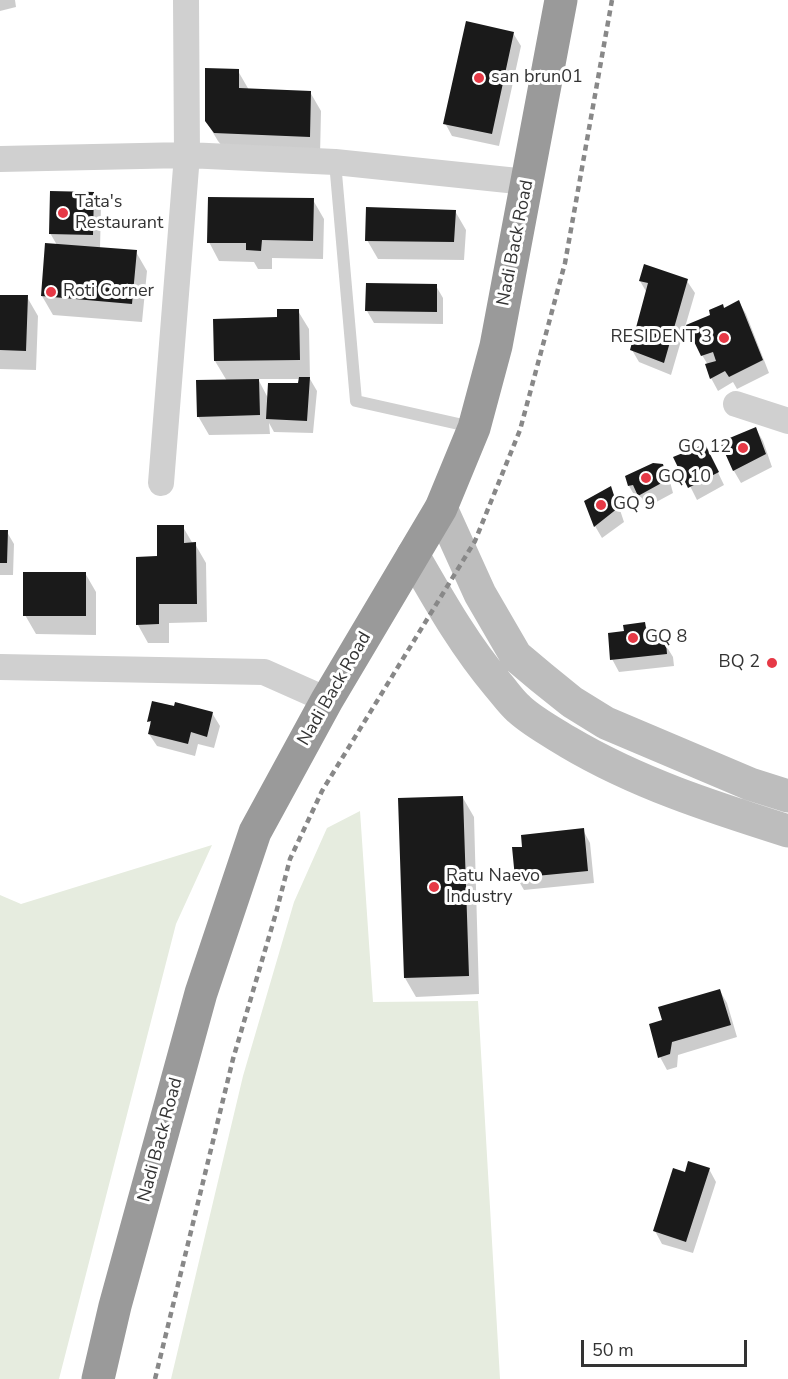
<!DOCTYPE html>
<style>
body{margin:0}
#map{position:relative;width:788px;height:1379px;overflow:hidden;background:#fff;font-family:"Nunito Sans",sans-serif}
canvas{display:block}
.scale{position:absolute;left:581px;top:1340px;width:166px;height:27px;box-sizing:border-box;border:3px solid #333;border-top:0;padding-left:8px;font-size:18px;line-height:21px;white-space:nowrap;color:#333;-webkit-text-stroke:4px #fff;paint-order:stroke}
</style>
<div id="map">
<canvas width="788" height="1379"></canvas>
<div class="scale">50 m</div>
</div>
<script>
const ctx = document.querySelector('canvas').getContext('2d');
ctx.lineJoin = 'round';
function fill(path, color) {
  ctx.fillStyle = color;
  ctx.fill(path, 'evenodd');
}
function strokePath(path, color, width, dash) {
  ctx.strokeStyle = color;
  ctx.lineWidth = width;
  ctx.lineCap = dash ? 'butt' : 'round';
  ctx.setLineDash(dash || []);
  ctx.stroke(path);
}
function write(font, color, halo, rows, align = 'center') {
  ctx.font = font + ' "Nunito Sans",sans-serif';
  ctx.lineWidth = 6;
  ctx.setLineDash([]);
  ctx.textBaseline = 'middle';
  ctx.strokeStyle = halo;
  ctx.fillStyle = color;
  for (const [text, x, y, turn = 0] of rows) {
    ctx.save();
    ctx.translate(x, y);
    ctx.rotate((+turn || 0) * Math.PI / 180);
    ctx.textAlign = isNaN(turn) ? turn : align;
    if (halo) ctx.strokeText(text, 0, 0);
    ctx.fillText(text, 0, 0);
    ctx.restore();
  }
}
const green = new Path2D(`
 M 360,811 L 373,1002 L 478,1001 L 500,1379 L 171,1379 L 243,1076 L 294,902 L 327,828 Z
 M 212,845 L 176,924 L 59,1379 L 0,1379 L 0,895 L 21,904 Z`);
const shadow = new Path2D(`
 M 0,0 L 15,0 L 16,7 L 0,11 Z
 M 513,33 L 521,46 L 499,146 L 452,136 L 445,123 Z
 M 238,71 L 249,90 L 310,92 L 321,111 L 320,156 L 226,151 L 218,141 L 206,121 Z
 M 93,194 L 101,206 L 100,249 L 136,252 L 147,271 L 142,322 L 53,315 L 42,296 L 57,245 L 50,233 Z
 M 313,200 L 324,219 L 323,259 L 272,258 L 272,269 L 258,269 L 254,262 L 219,261 L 209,242 Z
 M 455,211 L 466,230 L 464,260 L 378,259 L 367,240 Z
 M 640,281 L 687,281 L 695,293 L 671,375 L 639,362 L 632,350 L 647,293 Z
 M 436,286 L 443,298 L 443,324 L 374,323 L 367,311 Z
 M 0,296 L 27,297 L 38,316 L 36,370 L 0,369 Z
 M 739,302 L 746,314 L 769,373 L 737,389 L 733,382 L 718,391 L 711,378 L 708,365 L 702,355 L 724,310 Z
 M 298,311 L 309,329 L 310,379 L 317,391 L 313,433 L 274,432 L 269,423 L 270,434 L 209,435 L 198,416 L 227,381 L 215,361 L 214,320 L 279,319 ZM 258,379 L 300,379 L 300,384 L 268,398 Z
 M 756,429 L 763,441 L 772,467 L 741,483 L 734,471 L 722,443 Z
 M 676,458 L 711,458 L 724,485 L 697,500 Z
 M 662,465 L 669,478 L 673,493 L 647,507 L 641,497 L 636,498 L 629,486 Z
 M 610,488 L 617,501 L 624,522 L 602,538 L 595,526 Z
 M 183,527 L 193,544 L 195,544 L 206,563 L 207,622 L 169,623 L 169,643 L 148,643 L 138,625 L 159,558 Z
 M 0,531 L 7,532 L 14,544 L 13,575 L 0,575 Z
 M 85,573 L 96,592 L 96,635 L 36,634 L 25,615 Z
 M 644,624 L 648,630 L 655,629 L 663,641 L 663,644 L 665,644 L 673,657 L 674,666 L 619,672 L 612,659 L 625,632 Z
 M 153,702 L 212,713 L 220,726 L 214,748 L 198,744 L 195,756 L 157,746 L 149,734 L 152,726 L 149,721 Z
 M 463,798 L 474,817 L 479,994 L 416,997 L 405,978 Z
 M 583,830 L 590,843 L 594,883 L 524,890 L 517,878 Z
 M 720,991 L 727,1003 L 737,1037 L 678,1055 L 677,1067 L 667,1070 L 660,1057 L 664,1021 Z
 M 709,1169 L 716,1182 L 693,1253 L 662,1244 L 655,1231 L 686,1174 Z`);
const building = new Path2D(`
 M 466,21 L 514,32 L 492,134 L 443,124 Z
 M 205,68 L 239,69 L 239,88 L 311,91 L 310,137 L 214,133 L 205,121 Z
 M 50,191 L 94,192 L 93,235 L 49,234 Z
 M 208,197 L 314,198 L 313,241 L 262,240 L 261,251 L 246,250 L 246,243 L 207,243 Z
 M 366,207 L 456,210 L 454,242 L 365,241 Z
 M 45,243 L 137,250 L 132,304 L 41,296 Z
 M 644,264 L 688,279 L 664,363 L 630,350 L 648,283 L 639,281 Z
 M 366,283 L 437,284 L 437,312 L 365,311 Z
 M 0,295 L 28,295 L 26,351 L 0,350 Z
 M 739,300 L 763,360 L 729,377 L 725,371 L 710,379 L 705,364 L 716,361 L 713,352 L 701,356 L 686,325 L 710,315 L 709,310 L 723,304 L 724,308 Z
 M 277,309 L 299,309 L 300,360 L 214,361 L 213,319 L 277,317 Z
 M 299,377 L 310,377 L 307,421 L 266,419 L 268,383 L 298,383 Z
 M 259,379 L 260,415 L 197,417 L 196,380 Z
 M 756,427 L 766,454 L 733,471 L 720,442 Z
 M 705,444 L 719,472 L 688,488 L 673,457 Z
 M 653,463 L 663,464 L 667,480 L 638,496 L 633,485 L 628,486 L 625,476 Z
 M 611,486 L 618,508 L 594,527 L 584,501 Z
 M 157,525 L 184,525 L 184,543 L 196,542 L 197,604 L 159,604 L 159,624 L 136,625 L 136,557 L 157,556 Z
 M 0,530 L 8,530 L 7,563 L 0,563 Z
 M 23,572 L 86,572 L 86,616 L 23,616 Z
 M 645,622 L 646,628 L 656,627 L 658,643 L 666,642 L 667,654 L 610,660 L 608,633 L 624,631 L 623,625 Z
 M 152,701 L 174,706 L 175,702 L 213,712 L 207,737 L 191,732 L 188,744 L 148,734 L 151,721 L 147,722 Z
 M 463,796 L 469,976 L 404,978 L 398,798 Z
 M 584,828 L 588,871 L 515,878 L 512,847 L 522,847 L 521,835 Z
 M 720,989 L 731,1025 L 672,1042 L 670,1054 L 658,1058 L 649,1024 L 662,1020 L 658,1007 Z
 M 688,1161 L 710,1168 L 686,1242 L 653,1231 L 673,1168 L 685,1172 Z`);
const lane = new Path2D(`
 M 335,162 L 356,401 L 472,427`);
const street = new Path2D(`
 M 0,159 L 187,155 L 335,162 L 527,182
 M 736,404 L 788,421
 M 161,483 L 187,155 L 186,0
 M 0,667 L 264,672 L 327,700`);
const secondary = new Path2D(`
 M 441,508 L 480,594 L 516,656 L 541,677 L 572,702 L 606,723 L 750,784 L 788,796
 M 413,555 C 439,600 464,645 498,685 C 505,693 511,702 519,709 C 533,722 552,732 568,742 C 637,783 712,807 788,831`);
const highway = new Path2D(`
 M 98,1379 L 115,1306 L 201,993 L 255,832 L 327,700 L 441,508 L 474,428 L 496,346 L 561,0`);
const rail = new Path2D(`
 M 155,1379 L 233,1059 L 276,913 L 290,859 L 322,791 L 475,541 L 520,430 L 565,263 L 612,0`);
const markers = [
 [479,78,6,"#e63946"],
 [63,213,6,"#e63946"],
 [51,292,6,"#e63946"],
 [724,338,6,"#e63946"],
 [743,448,6,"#e63946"],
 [646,478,6,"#e63946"],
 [601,505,6,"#e63946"],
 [633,638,6,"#e63946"],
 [772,663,6,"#e63946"],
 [434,887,6,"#e63946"]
];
const poiNames = [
 ["san brun01",491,78],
 ["Tata's",75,203],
 ["Restaurant",75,224],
 ["Roti Corner",63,292],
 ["RESIDENT 3",712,338,"right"],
 ["GQ 12",731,448,"right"],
 ["GQ 10",658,478],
 ["GQ 9",613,505],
 ["GQ 8",645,638],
 ["BQ 2",760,663,"right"],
 ["Ratu Naevo",446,877],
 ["Industry",446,898]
];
const streetNames = [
 ["Nadi Back Road",516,243,-79],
 ["Nadi Back Road",335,689,-60],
 ["Nadi Back Road",161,1140,-75]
];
fill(green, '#e6ecdf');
fill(shadow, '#0003');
fill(building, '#1a1a1a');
strokePath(lane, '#d0d0d0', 12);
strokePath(street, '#d0d0d0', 26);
strokePath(secondary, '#bdbdbd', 33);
strokePath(highway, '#9a9a9a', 33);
strokePath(rail, '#888', 4.5, [6, 4.5]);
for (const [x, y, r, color] of markers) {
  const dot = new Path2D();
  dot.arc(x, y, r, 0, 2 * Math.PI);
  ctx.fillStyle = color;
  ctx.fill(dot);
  strokePath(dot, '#fff', 2);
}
write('18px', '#333', '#fff', poiNames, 'left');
write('18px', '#333', '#fff', streetNames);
</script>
